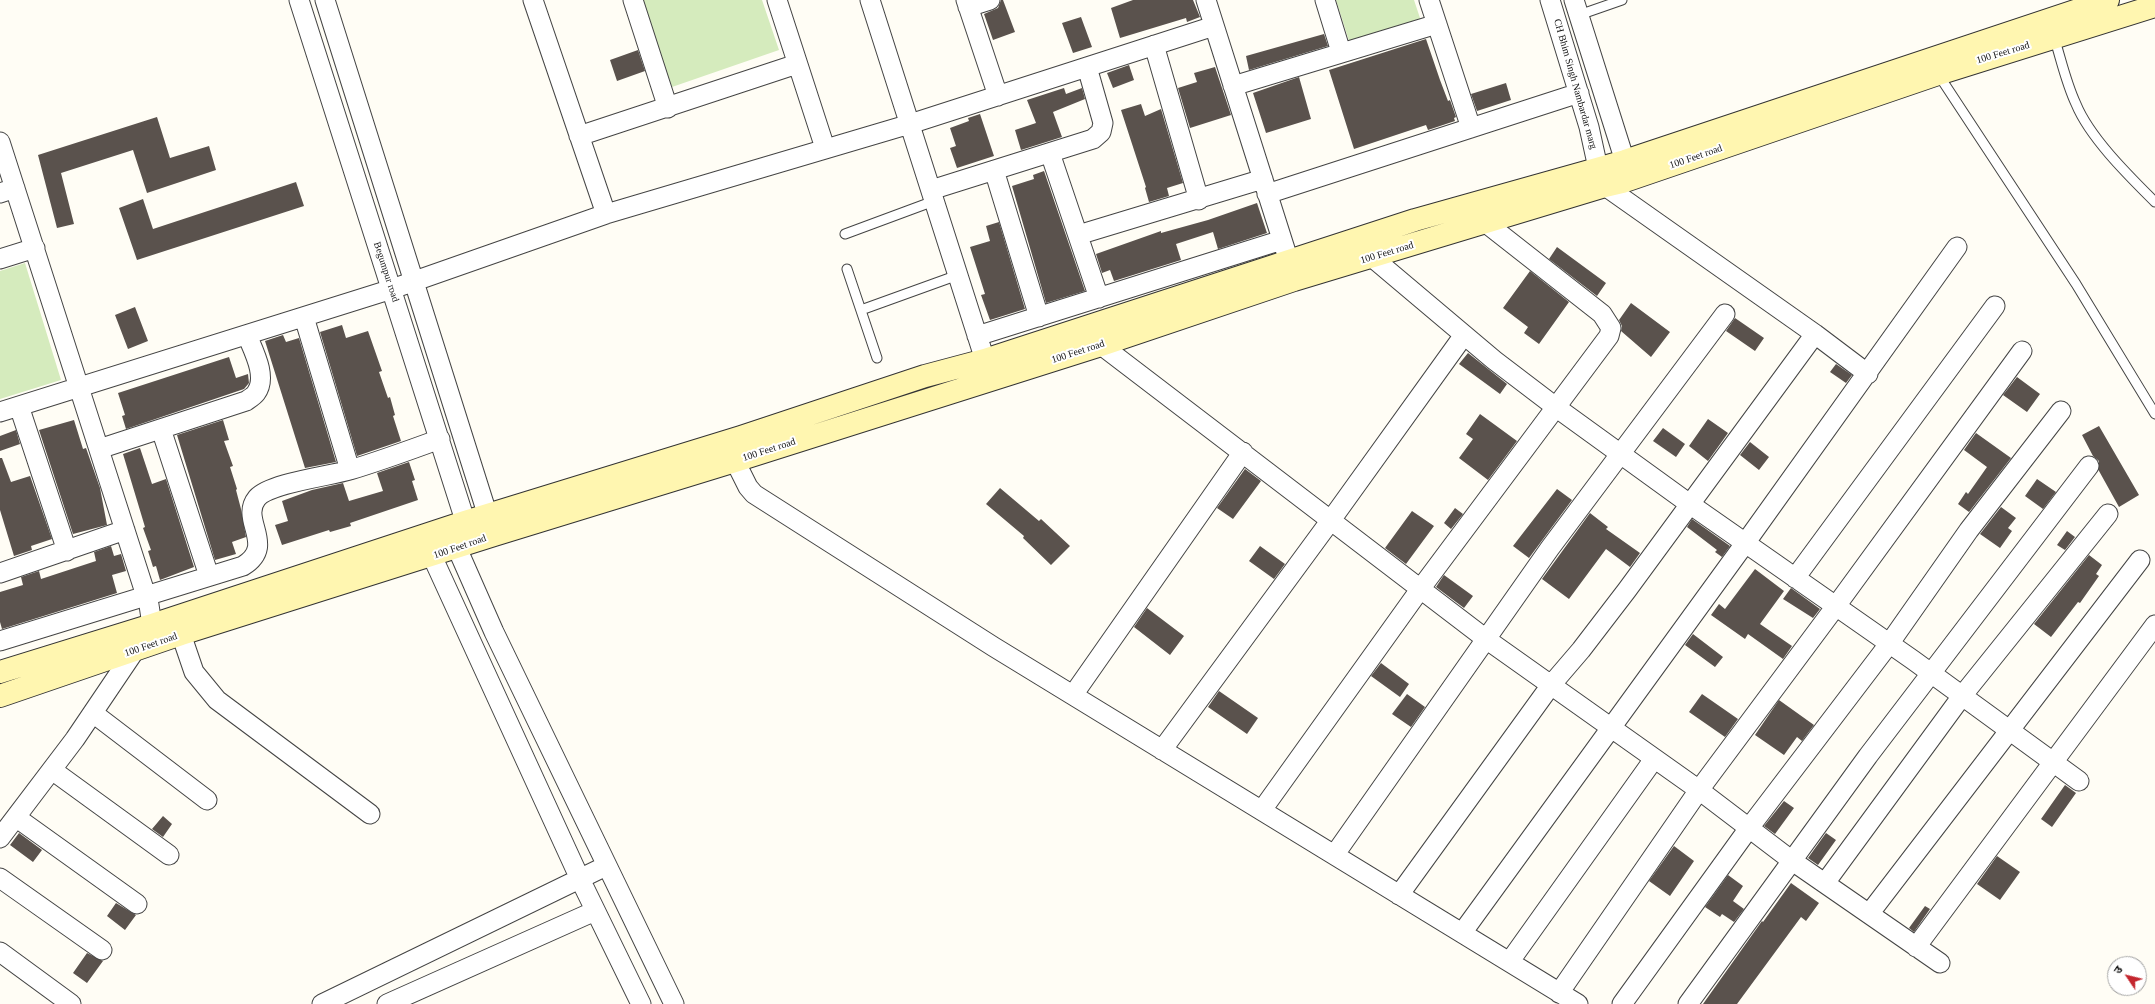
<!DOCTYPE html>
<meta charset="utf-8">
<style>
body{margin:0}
#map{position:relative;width:2155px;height:1004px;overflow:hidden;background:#fffdf5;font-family:"Times New Roman","Noto Sans Devanagari",serif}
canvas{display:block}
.north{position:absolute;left:2107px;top:956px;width:40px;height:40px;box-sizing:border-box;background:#fff;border:1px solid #a0a0a0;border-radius:50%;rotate:305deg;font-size:11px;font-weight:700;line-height:16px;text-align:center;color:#111}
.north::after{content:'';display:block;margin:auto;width:14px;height:18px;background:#c4262e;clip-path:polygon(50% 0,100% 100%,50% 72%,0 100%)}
</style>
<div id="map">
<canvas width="2155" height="1004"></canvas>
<div class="north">उ</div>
</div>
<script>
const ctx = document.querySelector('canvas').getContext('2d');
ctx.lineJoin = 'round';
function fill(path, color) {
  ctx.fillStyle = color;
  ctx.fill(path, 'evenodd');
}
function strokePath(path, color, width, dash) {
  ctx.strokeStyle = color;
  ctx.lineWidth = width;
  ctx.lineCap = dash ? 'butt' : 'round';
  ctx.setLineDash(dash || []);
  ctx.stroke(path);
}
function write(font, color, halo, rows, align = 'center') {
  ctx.font = font + ' "Times New Roman",serif';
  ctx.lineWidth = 4;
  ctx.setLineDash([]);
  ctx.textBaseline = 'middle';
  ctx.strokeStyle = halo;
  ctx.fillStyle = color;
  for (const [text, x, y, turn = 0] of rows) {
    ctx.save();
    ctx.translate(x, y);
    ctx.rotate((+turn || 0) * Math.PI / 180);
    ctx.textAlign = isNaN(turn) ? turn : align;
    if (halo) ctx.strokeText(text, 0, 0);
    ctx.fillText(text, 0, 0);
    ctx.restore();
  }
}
const green = new Path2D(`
 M 642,0 L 762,0 L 779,50 L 672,87 Z
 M 1336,0 L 1414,0 L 1421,21 L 1350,44 Z
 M 25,263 L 61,380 L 0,399 L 0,271 Z`);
const building = new Path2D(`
 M 1001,0 L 1003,0 L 1015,32 L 993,40 L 984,14 L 998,8 Z
 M 1133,0 L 1193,0 L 1200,17 L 1187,22 L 1186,18 L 1120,38 L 1111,8 Z
 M 1081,17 L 1092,47 L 1073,53 L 1062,23 Z
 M 1324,34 L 1328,46 L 1249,70 L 1246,56 Z
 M 1426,39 L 1440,80 L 1448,101 L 1450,100 L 1456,117 L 1454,118 L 1455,121 L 1428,130 L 1426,125 L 1354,149 L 1329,70 Z
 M 638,50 L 645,71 L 617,81 L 610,60 Z
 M 1129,65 L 1134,80 L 1113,88 L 1107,73 Z
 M 1215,67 L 1231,115 L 1190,128 L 1178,88 L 1197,82 L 1194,73 Z
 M 1299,77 L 1311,119 L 1266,133 L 1253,93 Z
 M 1506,83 L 1511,100 L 1477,111 L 1471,94 Z
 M 1064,88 L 1066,94 L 1082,88 L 1085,99 L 1053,112 L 1062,137 L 1021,150 L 1015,130 L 1036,123 L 1027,100 Z
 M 1141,104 L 1145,116 L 1161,109 L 1183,183 L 1167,188 L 1169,196 L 1149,202 L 1145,188 L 1146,187 L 1121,110 Z
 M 980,114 L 994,156 L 957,168 L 950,148 L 956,146 L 950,128 L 969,121 L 968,118 Z
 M 157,117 L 170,158 L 209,146 L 216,170 L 147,193 L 133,150 L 61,173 L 74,224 L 57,228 L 38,155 Z
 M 1044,171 L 1085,291 L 1046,303 L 1012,186 L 1034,179 L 1033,175 Z
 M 296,182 L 304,206 L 137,260 L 119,208 L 143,199 L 153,229 Z
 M 1257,203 L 1267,233 L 1218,249 L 1213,232 L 1176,244 L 1181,260 L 1114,281 L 1110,270 L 1102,273 L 1096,254 L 1161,231 L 1161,233 L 1208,220 Z
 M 999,222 L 1025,309 L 990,320 L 981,295 L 985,294 L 970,247 L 990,241 L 986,226 Z
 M 1557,247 L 1606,283 L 1597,296 L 1549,259 Z
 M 1530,271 L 1569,302 L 1539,344 L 1524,333 L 1528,327 L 1503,308 Z
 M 1631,303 L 1670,332 L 1651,357 L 1621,331 L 1622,326 L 1619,320 Z
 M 135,307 L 148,341 L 128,349 L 115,315 Z
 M 1735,318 L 1764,338 L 1755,351 L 1726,331 Z
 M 342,325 L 346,338 L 368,331 L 382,371 L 379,372 L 388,398 L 390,397 L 395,415 L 393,416 L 401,441 L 357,456 L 320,332 Z
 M 283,335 L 286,342 L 299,338 L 336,462 L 305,468 L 265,341 Z
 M 1468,353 L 1507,384 L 1500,394 L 1459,364 Z
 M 229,357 L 236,378 L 248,374 L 249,383 L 244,389 L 126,429 L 122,416 L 125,415 L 118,393 Z
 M 1836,364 L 1852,375 L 1846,383 L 1830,372 Z
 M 2017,377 L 2040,394 L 2027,412 L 2003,395 Z
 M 1480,414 L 1517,441 L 1488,480 L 1459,458 L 1473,439 L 1466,434 Z
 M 1708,419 L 1728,433 L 1708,461 L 1689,446 Z
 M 74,420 L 83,449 L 86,448 L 100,488 L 107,525 L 73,534 L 39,430 Z
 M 223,420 L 229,440 L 224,441 L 233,466 L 230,467 L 237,489 L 236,490 L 241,509 L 246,537 L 232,542 L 236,554 L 215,560 L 177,435 Z
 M 2099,426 L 2139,495 L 2119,507 L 2099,471 L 2099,461 L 2093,456 L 2082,435 Z
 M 1663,428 L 1685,444 L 1676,457 L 1653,441 Z
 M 16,430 L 20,444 L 0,451 L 0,436 Z
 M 1976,433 L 2011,458 L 1969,512 L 1958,504 L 1966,492 L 1968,494 L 1987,467 L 1964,450 Z
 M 1750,442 L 1769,457 L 1759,470 L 1740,455 Z
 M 140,448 L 152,484 L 166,479 L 194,567 L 160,580 L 156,566 L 153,567 L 148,551 L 151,550 L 143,528 L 145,527 L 123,454 Z
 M 0,458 L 2,458 L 11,482 L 30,476 L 52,539 L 31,546 L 32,550 L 14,556 L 0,510 Z
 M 409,462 L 415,480 L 412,481 L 418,500 L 350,523 L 351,526 L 330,532 L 329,530 L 282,545 L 275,525 L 288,521 L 282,501 L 312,490 L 343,483 L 349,501 L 383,491 L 377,473 Z
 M 1245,469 L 1261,481 L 1233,519 L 1217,508 Z
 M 2037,479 L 2056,492 L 2043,509 L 2025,496 Z
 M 1000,488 L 1039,521 L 1041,519 L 1070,546 L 1051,565 L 1023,538 L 1024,536 L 986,504 Z
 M 1557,489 L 1572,500 L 1529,558 L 1513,546 Z
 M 2001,507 L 2016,518 L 2008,528 L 2012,531 L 2000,548 L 1980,534 Z
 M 1455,508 L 1463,514 L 1451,529 L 1444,523 Z
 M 1412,511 L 1434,526 L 1406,564 L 1385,548 Z
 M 1590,513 L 1608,527 L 1606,529 L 1640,553 L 1630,567 L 1606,549 L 1569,599 L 1542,579 Z
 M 1692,519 L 1730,546 L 1722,557 L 1715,552 L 1717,550 L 1687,527 Z
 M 2067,531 L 2075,537 L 2065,550 L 2057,545 Z
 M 111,546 L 114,556 L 121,554 L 126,571 L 112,575 L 117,593 L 2,629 L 0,622 L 0,592 L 23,585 L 21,577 L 39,571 L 41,579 L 96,561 L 94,552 Z
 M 1260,546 L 1285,564 L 1274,579 L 1249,561 Z
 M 2089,555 L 2102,565 L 2096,574 L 2099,576 L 2080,603 L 2078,602 L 2051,637 L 2034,624 Z
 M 1755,569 L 1784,591 L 1760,624 L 1792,646 L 1783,659 L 1748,634 L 1745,639 L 1711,615 L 1719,604 L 1725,609 Z
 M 1444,575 L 1473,596 L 1464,608 L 1436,587 Z
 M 1791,588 L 1820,609 L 1813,618 L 1783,599 Z
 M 1147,608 L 1184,636 L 1170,655 L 1134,627 Z
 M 1693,634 L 1723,657 L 1715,667 L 1685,645 Z
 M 1381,663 L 1409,684 L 1400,697 L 1371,676 Z
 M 1219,691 L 1258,718 L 1247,734 L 1208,707 Z
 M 1407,694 L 1425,707 L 1411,727 L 1392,714 Z
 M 1702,694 L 1738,719 L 1725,737 L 1689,712 Z
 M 1779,700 L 1814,725 L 1802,741 L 1797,737 L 1784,755 L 1755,735 Z
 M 2065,785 L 2076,793 L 2052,827 L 2041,819 Z
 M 1784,801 L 1794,808 L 1775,834 L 1764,826 Z
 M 163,816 L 172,824 L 163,837 L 152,829 Z
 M 19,833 L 42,850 L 33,862 L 10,845 Z
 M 1826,833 L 1836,840 L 1818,865 L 1808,858 Z
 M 1674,846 L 1694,861 L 1670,896 L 1649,881 Z
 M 1997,856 L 2020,872 L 2000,900 L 1977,884 Z
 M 1728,875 L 1743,886 L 1733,901 L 1744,909 L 1734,922 L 1722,914 L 1720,917 L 1705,907 Z
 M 1791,883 L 1819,903 L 1806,921 L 1801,917 L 1737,1004 L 1703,1004 L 1762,921 L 1763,922 Z
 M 116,903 L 136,915 L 125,930 L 107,916 Z
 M 1925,906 L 1930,909 L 1914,932 L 1909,928 Z
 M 87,953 L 103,961 L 87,983 L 73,973 Z`);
const lane = new Path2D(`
 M 1579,15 L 1622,0
 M 2054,37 C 2061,59 2066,83 2076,104 C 2090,138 2129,176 2155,202
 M 1938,74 L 2076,284 L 2155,414
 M 845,234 L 934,201
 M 847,269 L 877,358
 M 861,310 L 958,275`);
const street = new Path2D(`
 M 299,0 L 470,536
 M 325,0 L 492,529
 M 533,0 L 606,214
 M 633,0 L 668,108
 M 777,0 L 825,148
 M 870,0 L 985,360
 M 966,0 L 998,96
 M 1206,0 L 1286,252
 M 1325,0 L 1341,52
 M 1429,0 L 1471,128
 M 1550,0 L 1589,127 L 1598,168 L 1605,186 L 1815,334 L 1868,374
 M 1574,0 L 1629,174
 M 968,7 L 990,0
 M 1154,45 L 1199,200
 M 1233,86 L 1437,24
 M 579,136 L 797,64
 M 0,142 L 149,605 L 152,625 L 75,739 L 0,838
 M 1050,153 L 1099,298
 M 994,170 L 1039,317
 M 931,190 L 1093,139 L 1101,132 L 1103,123 L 1087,67
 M 0,193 L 15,188
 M 1267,194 L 1579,93
 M 1078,235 L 1263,179
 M 1373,258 L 1494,360 L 1557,408 L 1691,505 L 1913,660 L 2079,781
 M 0,259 L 35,248
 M 304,317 L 350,470
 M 977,336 L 1282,240
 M 1101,345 L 1486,639 L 1699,790 L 1791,860 L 1940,963
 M 19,406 L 67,551
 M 0,412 L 392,289 L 606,214 L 910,124 L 1214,26
 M 161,429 L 209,576
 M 99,449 L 246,401 C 249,399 254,396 256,393 C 268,377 253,350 247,335
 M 735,461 L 748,487 L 754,494 L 994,647 L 1578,1004
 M 457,548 L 494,632 L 674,1004
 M 432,556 L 580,879 L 641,1004
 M 0,573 L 125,530
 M 1795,578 L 1995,306
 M 181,634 L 194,672 L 217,700 L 370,814
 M 0,641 L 243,566 C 277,545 239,520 257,498 C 270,483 330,476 350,470 C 380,461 410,450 440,439
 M 1073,695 L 1243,452
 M 93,713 L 207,800
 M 1162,750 L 1331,520 L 1464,335
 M 52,770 L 169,855
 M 1262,810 L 1421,588 L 1609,336 L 1611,328 L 1602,314 L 1486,223
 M 17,818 L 137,904
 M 1335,854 L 1550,548 L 1725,314
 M 0,878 L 102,950
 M 1825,883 L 1962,696 L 2108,514
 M 1399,895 L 1551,685 L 1581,650 L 1627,590 L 1815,334
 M 1869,914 L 2140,560
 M 1462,933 L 1746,542 L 1957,247
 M 1916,947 L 2155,625
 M 0,952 L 71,1004
 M 1510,961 L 1654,759
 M 1559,993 L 1699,790 L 1836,606 L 2022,351
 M 322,1004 L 606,866
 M 387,1004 L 595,911
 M 1622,1004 L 1749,828 L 1889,644 L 1969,530 L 2061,411
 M 1688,1004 L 1868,756 L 2089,466`);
const secondary = new Path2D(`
 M 0,672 L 152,625 L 465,522 L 741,437 L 925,376 L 985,360 L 1415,220 L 1625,161 L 2108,0
 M 0,696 L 181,634 L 494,535 L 735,461 L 1101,345 L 1294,280 L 1605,186 L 1622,182 L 1938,74 L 2155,6`);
const streetNames = [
 ["100 Feet road",2003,53,-17],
 ["CH Bhim Singh Nambardar marg",1575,84,74],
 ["100 Feet road",1696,157,-19],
 ["100 Feet road",1387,253,-17],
 ["Begumpur road",386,272,72],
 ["100 Feet road",1078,352,-18],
 ["100 Feet road",769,450,-18],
 ["100 Feet road",460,547,-19],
 ["100 Feet road",151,645,-19]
];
fill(green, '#d5ebbd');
fill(building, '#5a524d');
strokePath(lane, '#444', 11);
strokePath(street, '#444', 21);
strokePath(secondary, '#333', 24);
strokePath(lane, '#fff', 9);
strokePath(street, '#fff', 19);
strokePath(secondary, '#fff6b0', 22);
write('10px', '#111', '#fff', streetNames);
</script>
